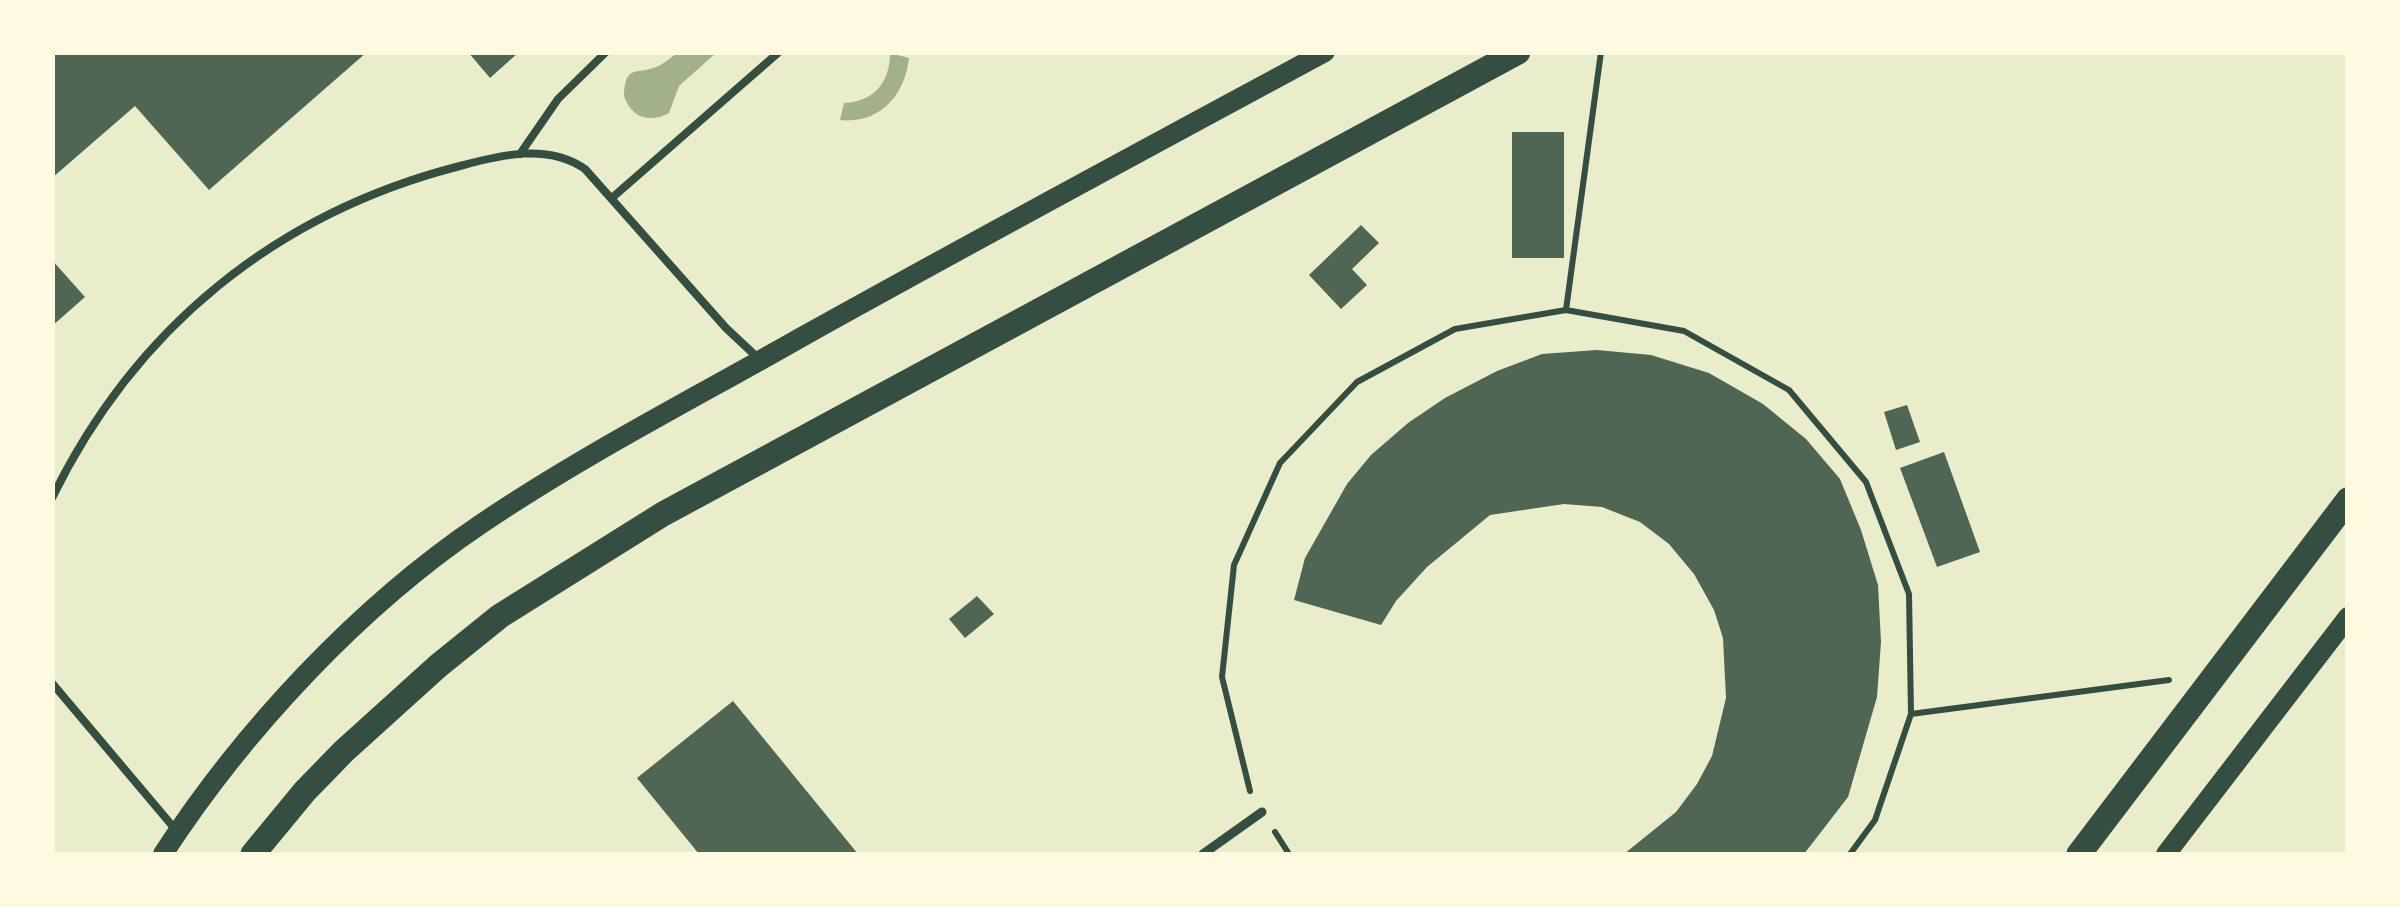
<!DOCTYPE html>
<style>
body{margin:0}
#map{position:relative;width:2400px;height:907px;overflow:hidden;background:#e9edc9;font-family:"Varela Round",sans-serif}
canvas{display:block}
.frame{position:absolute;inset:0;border:55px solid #fefae0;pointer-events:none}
</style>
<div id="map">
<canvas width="2400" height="907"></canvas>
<div class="frame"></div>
</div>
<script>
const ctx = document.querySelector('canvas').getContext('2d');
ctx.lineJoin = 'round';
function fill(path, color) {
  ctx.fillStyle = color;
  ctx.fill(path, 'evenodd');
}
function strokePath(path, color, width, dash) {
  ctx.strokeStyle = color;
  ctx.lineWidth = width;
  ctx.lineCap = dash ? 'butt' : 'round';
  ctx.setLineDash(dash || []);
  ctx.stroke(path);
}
const water = new Path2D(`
 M 677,53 L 716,53 L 679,86 L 669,113 C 649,124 631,117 624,96 C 625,64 636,75 656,67 C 664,64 670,58 677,53 Z
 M 890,53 L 909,58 C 905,96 879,124 840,120 L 844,103 C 874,102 890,82 890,53 Z`);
const building = new Path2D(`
 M 52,52 L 367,52 L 209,190 L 135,106 L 52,178 Z
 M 468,52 L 519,52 L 490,78 Z
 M 1512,132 L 1564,132 L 1564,258 L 1512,258 Z
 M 1361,225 L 1379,243 L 1352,269 L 1367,285 L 1341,309 L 1309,275 Z
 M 52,260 L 85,297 L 52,326 Z
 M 1597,350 L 1651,355 L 1709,373 L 1763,404 L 1806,439 L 1840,479 L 1861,530 L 1878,585 L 1881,642 L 1877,697 L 1848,797 L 1804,854 L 1624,854 L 1676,812 L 1697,784 L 1712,756 L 1726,698 L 1723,638 L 1714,610 L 1694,574 L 1669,544 L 1640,522 L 1602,507 L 1564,504 L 1490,515 L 1427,567 L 1396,601 L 1381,625 L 1294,600 L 1305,558 L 1347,484 L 1371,455 L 1408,423 L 1445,398 L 1497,371 L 1542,354 Z
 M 1907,405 L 1920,442 L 1896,450 L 1884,412 Z
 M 1944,452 L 1980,552 L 1937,567 L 1900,468 Z
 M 977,596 L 994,614 L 965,638 L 949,619 Z
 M 733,701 L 858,854 L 699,854 L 637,778 Z`);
const path = new Path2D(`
 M 1566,310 L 1601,52
 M 1911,714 L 2169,680
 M 1250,791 L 1222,677 L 1234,565 L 1280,463 L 1357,382 L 1455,329 L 1566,310 L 1684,331 L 1789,390 L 1866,482 L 1909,594 L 1911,714 L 1875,820 L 1850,854
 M 1275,832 L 1289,854`);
const service = new Path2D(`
 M 520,154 L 558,99 L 606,52
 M 613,197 L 779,52
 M 52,498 C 135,328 276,213 460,166 C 500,155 548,143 585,169 L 726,328 L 758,358
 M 52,683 L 175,829`);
const pedestrian = new Path2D(`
 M 1203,854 L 1262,812`);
const secondary = new Path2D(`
 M 163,854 C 243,731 358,607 481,524 C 583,455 693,399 800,338 C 974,241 1149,147 1325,52
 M 2166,854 L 2348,617`);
const primary = new Path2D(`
 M 253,854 L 305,791 L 344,751 L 438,666 L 500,616 L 663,514 L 1518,52
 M 2079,854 L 2348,500`);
fill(water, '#a3b18a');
fill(building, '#4f6655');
strokePath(path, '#344e41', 6);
strokePath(service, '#344e41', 8);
strokePath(pedestrian, '#344e41', 9);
strokePath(secondary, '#344e41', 20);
strokePath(primary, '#344e41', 25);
</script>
